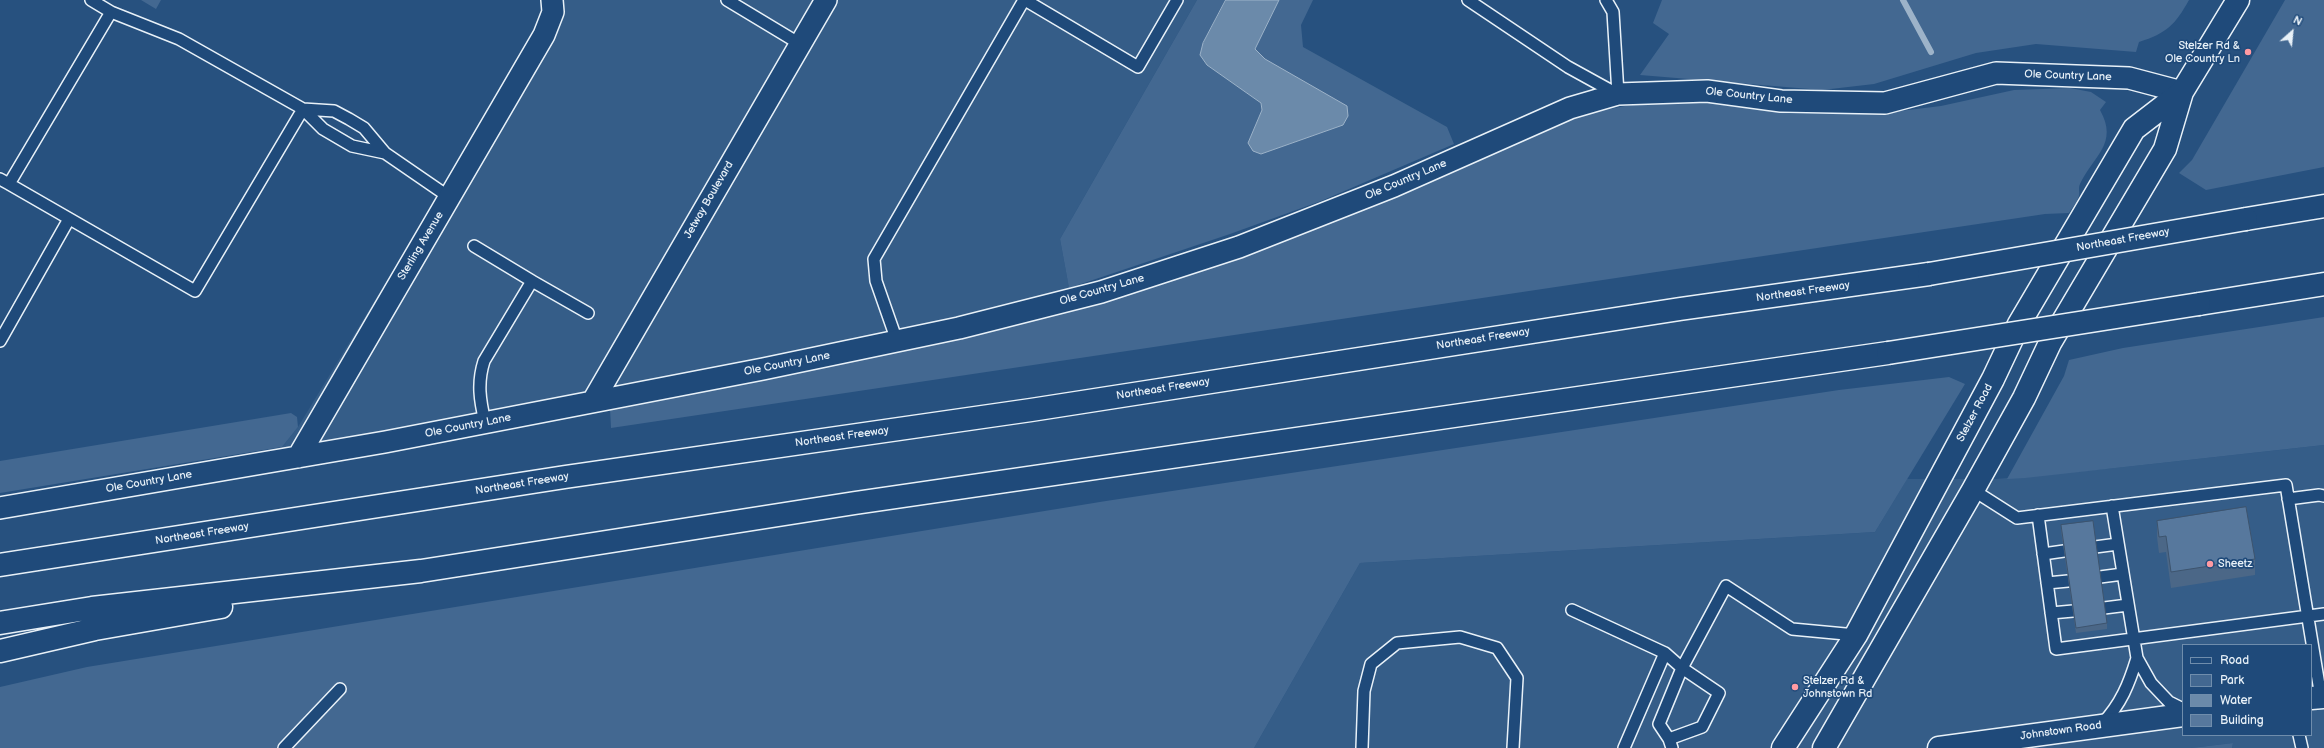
<!DOCTYPE html>
<style>
body{margin:0}
#map{position:relative;width:2324px;height:748px;overflow:hidden;background:#27517f;font-family:"Balsamiq Sans",sans-serif}
canvas{display:block}
.legend{position:absolute;left:2182px;top:644px;width:130px;height:92px;box-sizing:border-box;background:#1f4a7a;border:1px solid #6f8dac;margin:0;padding:5px 7px;list-style:none;font-size:12px;color:#e8f1f8}
.legend li{display:flex;align-items:center;gap:8px;height:20px}
.legend b{width:20px;border:1px solid #6f8dac}
.north{position:absolute;left:2272px;top:12px;width:40px;height:40px;-webkit-text-stroke:3px #1f4a7a;paint-order:stroke;rotate:27deg;font-size:11px;font-weight:700;line-height:16px;text-align:center;color:#e8f1f8}
.north::after{content:'';display:block;margin:auto;width:14px;height:18px;background:#e8f1f8;clip-path:polygon(50% 0,100% 100%,50% 72%,0 100%)}
</style>
<div id="map">
<canvas width="2324" height="748"></canvas>
<ul class="legend">
<li><b style="height:5px;background:#1f4a7a"></b>Road</li>
<li><b style="height:11px;background:#436891"></b>Park</li>
<li><b style="height:11px;background:#6b8aaa"></b>Water</li>
<li><b style="height:11px;background:#57789d"></b>Building</li>
</ul>
<div class="north">N</div>
</div>
<script>
const ctx = document.querySelector('canvas').getContext('2d');
ctx.lineJoin = 'round';
function fill(path, color) {
  ctx.fillStyle = color;
  ctx.fill(path, 'evenodd');
}
function strokePath(path, color, width, dash) {
  ctx.strokeStyle = color;
  ctx.lineWidth = width;
  ctx.lineCap = dash ? 'butt' : 'round';
  ctx.setLineDash(dash || []);
  ctx.stroke(path);
}
function write(font, color, halo, rows, align = 'center') {
  ctx.font = font + ' "Balsamiq Sans",sans-serif';
  ctx.lineWidth = 3.5;
  ctx.setLineDash([]);
  ctx.textBaseline = 'middle';
  ctx.strokeStyle = halo;
  ctx.fillStyle = color;
  for (const [text, x, y, turn = 0] of rows) {
    ctx.save();
    ctx.translate(x, y);
    ctx.rotate((+turn || 0) * Math.PI / 180);
    ctx.textAlign = isNaN(turn) ? turn : align;
    if (halo) ctx.strokeText(text, 0, 0);
    ctx.fillText(text, 0, 0);
    ctx.restore();
  }
}
const built = new Path2D(`
 M 543,0 L 1197,0 L 1060,239 L 1073,309 L 610,408 L 287,471 L 282,447 L 298,427 L 522,58 L 537,29 Z
 M 2324,445 L 2324,748 L 2232,748 L 2233,743 L 2191,748 L 1254,748 L 1360,563 L 1875,532 L 1907,479 L 1996,479 L 2115,468 ZM 2183,645 L 2311,645 L 2311,735 L 2183,735 Z`);
const green = new Path2D(`
 M 141,0 L 161,0 L 156,9 Z
 M 1197,0 L 1226,0 L 1203,43 L 1200,55 L 1207,65 L 1261,103 L 1262,110 L 1248,143 L 1261,154 L 1343,125 L 1348,116 L 1265,59 L 1255,49 L 1279,0 L 1313,0 L 1301,25 L 1303,47 L 1447,127 L 1454,144 L 1321,201 L 1230,234 L 1069,288 L 1060,239 Z
 M 1662,0 L 2189,0 C 2175,25 2167,33 2139,42 L 2136,52 L 2036,44 L 1976,53 L 1874,84 L 1822,90 L 1640,75 L 1669,34 L 1653,23 Z
 M 2285,0 L 2324,0 L 2324,167 L 2206,190 L 2179,173 L 2192,160 Z
 M 2070,88 L 2091,92 L 2106,102 L 2100,110 C 2119,144 2093,156 2080,184 C 2078,188 2080,192 2079,196 C 2077,202 2072,208 2069,213 L 2045,214 L 611,428 L 610,408 L 884,354 L 1385,200 L 1560,124 L 1591,113 L 1625,106 L 1653,102 L 1703,102 L 1790,114 L 1875,114 L 1941,106 L 2014,90 Z
 M 2324,317 L 2324,445 L 2025,478 L 2007,479 L 2064,376 L 2069,360 L 2123,348 Z
 M 1949,377 L 1965,384 L 1875,532 L 1360,563 L 1254,748 L 0,748 L 0,687 L 87,667 L 1106,501 L 1839,390 Z
 M 291,413 L 297,417 L 298,427 L 282,447 L 0,493 L 0,461 Z
 M 2233,743 L 2232,748 L 2191,748 Z`);
const water = new Path2D(`
 M 1226,0 L 1279,0 L 1255,49 L 1265,59 L 1347,106 L 1348,116 L 1343,125 L 1261,154 L 1253,151 L 1248,143 L 1262,110 L 1261,103 L 1207,65 L 1200,55 L 1203,43 Z`);
const stream = new Path2D(`
 M 1903,0 L 1931,52`);
const lane = new Path2D(`
 M 91,0 L 111,12
 M 727,0 L 800,44
 M 1025,0 L 1138,67 L 1177,0
 M 1468,0 L 1568,67 L 1617,94
 M 1606,0 L 1613,12 L 1618,94
 M 303,109 L 195,291 L 9,184 L 111,12 L 179,39 L 303,109 L 323,129 L 352,146 L 385,153
 M 303,109 L 334,111 L 349,119 L 364,128 L 385,153 L 449,197
 M 0,179 L 9,184
 M 474,246 L 532,281 L 484,361 C 477,383 480,401 485,422
 M 532,281 L 588,313
 M 0,341 L 69,219
 M 897,341 L 876,281 L 874,259 L 1024,0
 M 1973,490 L 2017,518 L 2286,485 L 2321,697
 M 2288,499 L 2319,495 L 2324,496
 M 2112,506 L 2137,658 L 2151,683 L 2169,702 L 2183,709
 M 2038,515 L 2056,649 L 2324,614
 M 2095,547 L 2118,544
 M 2043,554 L 2064,551
 M 2100,577 L 2123,574
 M 2047,583 L 2068,581
 M 2104,608 L 2128,605
 M 1572,610 L 1665,653 L 1682,668 L 1719,693 L 1702,727 L 1669,739
 M 2051,613 L 2073,611
 M 2102,724 C 2121,704 2129,684 2137,658
 M 2299,735 L 2302,748
 M 284,748 L 340,689
 M 1362,748 L 1364,691 L 1371,664 L 1397,643 L 1460,637 L 1497,648 L 1517,678 L 1513,748
 M 1624,748 L 1665,653
 M 1672,748 L 1669,739 L 1659,724 L 1682,668 L 1726,586 L 1792,629 L 1856,635`);
const street = new Path2D(`
 M 593,401 L 826,0
 M 298,457 L 544,35 L 553,12 L 552,0
 M 0,508 L 385,442 L 763,369 L 959,328 L 1101,292 L 1239,247 L 1394,186 L 1570,108 L 1618,94 L 1707,91 L 1781,101 L 1885,103 L 1996,73 L 2129,78 L 2182,92`);
const secondary = new Path2D(`
 M 2311,698 L 2324,697
 M 1939,748 L 2183,715`);
const primary = new Path2D(`
 M 1783,748 L 1856,635 L 1993,379 L 2019,324 L 2134,129 L 2182,92
 M 1824,748 L 1973,490 L 2024,398 L 2050,343 L 2165,149 L 2182,92 L 2238,0`);
const highway = new Path2D(`
 M 2246,219 L 2324,206
 M 2199,304 L 2324,284
 M 0,565 L 565,477 L 1031,410 L 1680,309 L 1929,274
 M 0,623 L 92,608 L 421,571 L 855,503 L 1888,353
 M 0,651 L 95,629 L 221,607`);
const highwayBridge = new Path2D(`
 M 1929,274 L 2246,219
 M 1888,353 L 2199,304`);
const wall = new Path2D(`
 M 2157,521 L 2255,559 L 2255,575 L 2171,588 L 2166,552 L 2159,553 L 2157,537 Z
 M 2061,525 L 2107,623 L 2107,629 L 2076,633 L 2061,531 Z`);
const building = new Path2D(`
 M 2246,507 L 2255,559 L 2171,572 L 2166,536 L 2159,537 L 2157,521 Z
 M 2093,521 L 2107,623 L 2076,628 L 2061,525 Z`);
const markers = [
 [2248,52,4,"#ff9aa2"],
 [2210,564,4,"#ff9aa2"],
 [1795,687,4,"#ff9aa2"]
];
const poiNames = [
 ["Stelzer Rd &",2240,46,"right"],
 ["Ole Country Ln",2240,59,"right"],
 ["Sheetz",2218,564],
 ["Stelzer Rd &",1803,681],
 ["Johnstown Rd",1803,694]
];
const streetNames = [
 ["Ole Country Lane",2068,76,2],
 ["Ole Country Lane",1749,96,6],
 ["Ole Country Lane",1406,180,-23],
 ["Jetway Boulevard",709,200,-60],
 ["Northeast Freeway",2123,240,-10],
 ["Sterling Avenue",421,246,-59],
 ["Ole Country Lane",1102,290,-16],
 ["Northeast Freeway",1803,292,-8],
 ["Northeast Freeway",1483,339,-9],
 ["Ole Country Lane",787,364,-11],
 ["Northeast Freeway",1163,389,-9],
 ["Stelzer Road",1975,413,-62],
 ["Ole Country Lane",468,426,-11],
 ["Northeast Freeway",842,437,-8],
 ["Ole Country Lane",149,482,-10],
 ["Northeast Freeway",522,484,-9],
 ["Northeast Freeway",202,534,-9],
 ["Johnstown Road",2061,731,-8]
];
fill(built, '#355d88');
fill(green, '#436891');
fill(water, '#6b8aaa');
strokePath(water, '#9db3c9', 1);
strokePath(stream, '#9db3c9', 6);
strokePath(lane, '#e8f1f8', 14);
strokePath(street, '#e8f1f8', 24);
strokePath(secondary, '#e8f1f8', 25);
strokePath(primary, '#e8f1f8', 25);
strokePath(highway, '#e8f1f8', 25);
strokePath(lane, '#1f4a7a', 11);
strokePath(street, '#1f4a7a', 21);
strokePath(secondary, '#1f4a7a', 22);
strokePath(primary, '#1f4a7a', 22);
strokePath(highway, '#1f4a7a', 22);
strokePath(highwayBridge, '#e8f1f8', 25, []);
strokePath(highwayBridge, '#1f4a7a', 22);
fill(wall, '#4b6787');
fill(building, '#57789d');
strokePath(building, '#3d546e', 1);
for (const [x, y, r, color] of markers) {
  const dot = new Path2D();
  dot.arc(x, y, r, 0, 2 * Math.PI);
  ctx.fillStyle = color;
  ctx.fill(dot);
  strokePath(dot, '#1f4a7a', 1.5);
}
write('11px', '#e8f1f8', '#1f4a7a', poiNames, 'left');
write('11px', '#e8f1f8', '#1f4a7a', streetNames);
</script>
